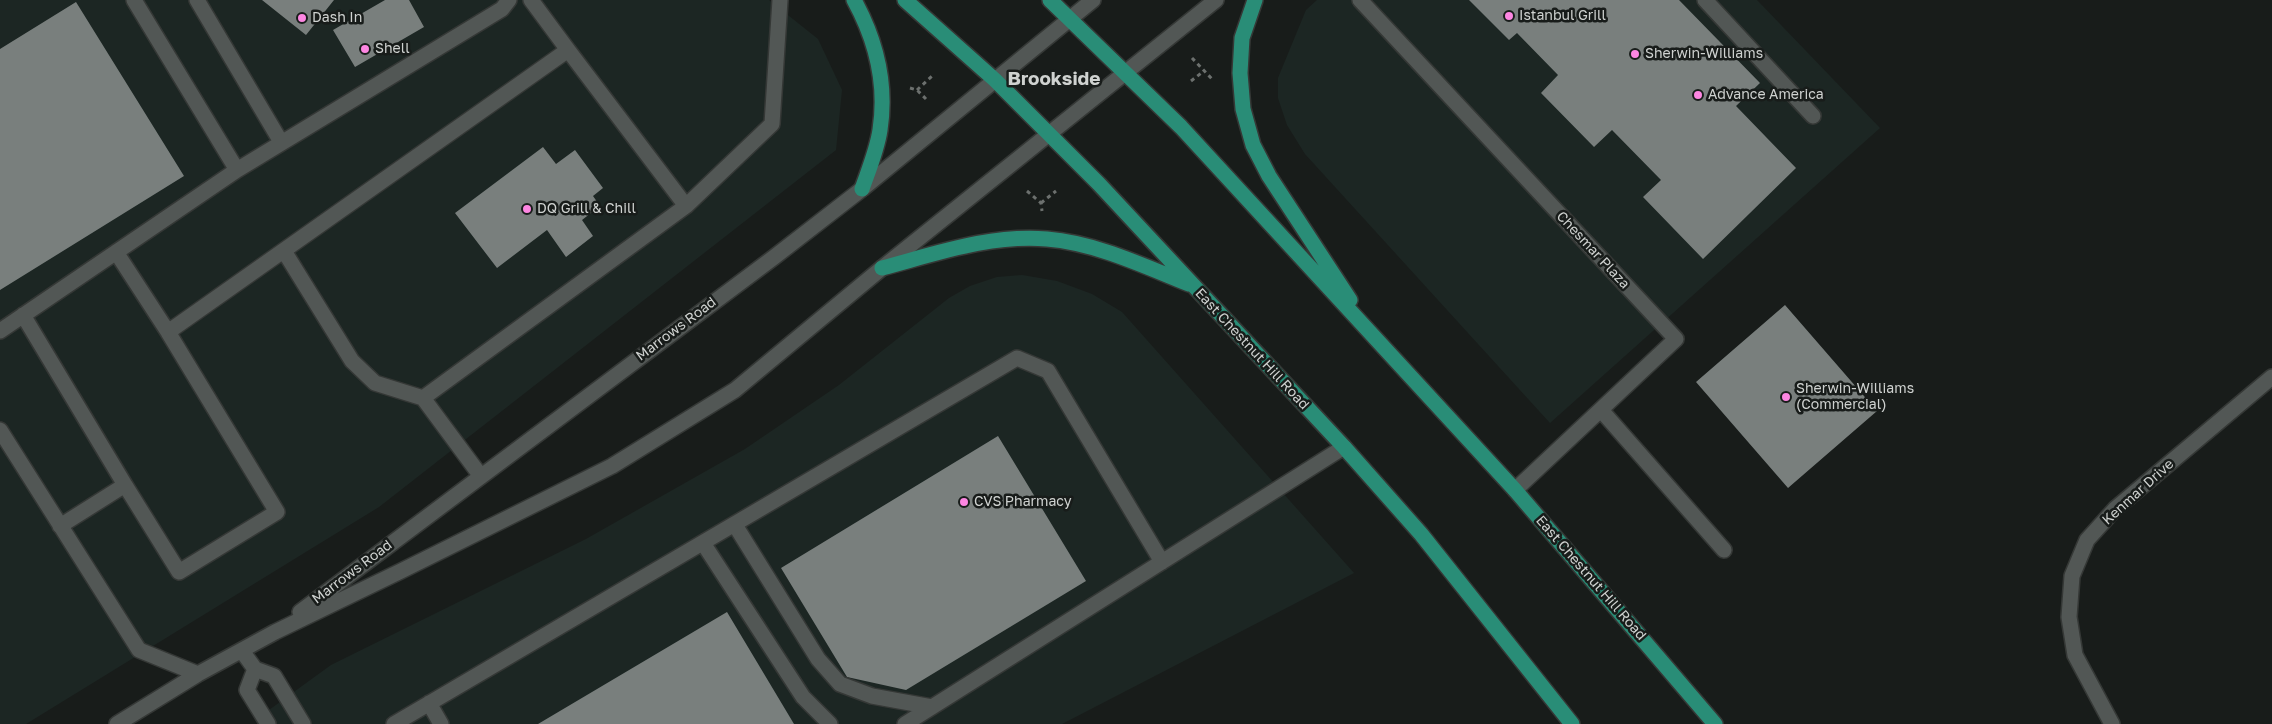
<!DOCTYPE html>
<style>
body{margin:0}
canvas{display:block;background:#181c1a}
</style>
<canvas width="2272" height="724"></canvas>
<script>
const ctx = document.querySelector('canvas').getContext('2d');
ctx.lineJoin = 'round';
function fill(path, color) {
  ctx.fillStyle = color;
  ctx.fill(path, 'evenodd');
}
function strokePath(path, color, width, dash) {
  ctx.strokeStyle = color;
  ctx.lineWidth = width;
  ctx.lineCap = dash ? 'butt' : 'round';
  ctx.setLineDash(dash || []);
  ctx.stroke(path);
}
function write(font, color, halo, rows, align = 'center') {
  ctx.font = font + ' "Golos Text",sans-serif';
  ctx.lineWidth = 5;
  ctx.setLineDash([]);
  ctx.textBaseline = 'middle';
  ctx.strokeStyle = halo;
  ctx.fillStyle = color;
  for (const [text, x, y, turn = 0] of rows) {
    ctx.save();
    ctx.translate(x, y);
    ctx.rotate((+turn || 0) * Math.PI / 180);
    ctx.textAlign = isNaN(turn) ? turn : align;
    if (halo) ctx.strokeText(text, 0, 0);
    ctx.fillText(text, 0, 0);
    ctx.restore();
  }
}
const built = new Path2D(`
 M 0,0 L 769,0 L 818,39 L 842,90 L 836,150 L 379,507 L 26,724 L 0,724 Z
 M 1317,0 L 1757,0 L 1880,128 L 1550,423 L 1305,154 L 1287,125 L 1278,98 L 1278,78 L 1306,10 Z
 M 1022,275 L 1057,281 L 1092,294 L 1122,312 L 1354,573 L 1062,724 L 277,724 L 269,710 L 331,665 L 586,539 L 745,449 L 839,385 L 949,298 L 970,286 L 997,277 Z`);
const building = new Path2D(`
 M 262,0 L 334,0 L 306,35 Z
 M 385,0 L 409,0 L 424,27 L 355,67 L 333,30 Z
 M 1469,0 L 1679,0 L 1760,83 L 1736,106 L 1796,168 L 1703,259 L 1643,197 L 1661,180 L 1612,130 L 1594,147 L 1541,93 L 1558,75 L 1517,33 L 1509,40 Z
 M 76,2 L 184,176 L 0,290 L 0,49 Z
 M 543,147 L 556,164 L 575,150 L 603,188 L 593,196 L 600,206 L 582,220 L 593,236 L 566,257 L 547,230 L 497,268 L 455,213 Z
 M 1785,305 L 1877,411 L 1788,488 L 1696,382 Z
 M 998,436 L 1086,581 L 906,690 L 847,677 L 781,568 Z
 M 727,612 L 794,724 L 538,724 Z`);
const path = new Path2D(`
 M 1192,58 L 1212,79
 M 1191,81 L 1204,71
 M 910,88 L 917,90 L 927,100
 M 917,90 L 932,76
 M 1027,191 L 1041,203 L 1042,211
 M 1041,203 L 1056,191`);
const minor = new Path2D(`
 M 197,0 L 281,142
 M 531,0 L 568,50
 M 1360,0 L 1676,339 L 1515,490
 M 1705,0 L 1813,116
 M 237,170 L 502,9 L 509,0
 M 284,251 L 352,361 L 375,383 L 423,398 L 686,206 L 772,124 L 780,0
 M 23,315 L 125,485
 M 0,331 L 237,170 L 134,0
 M 168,332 L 568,50 L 686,206
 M 423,398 L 480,475
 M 1601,410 L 1724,550
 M 0,430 L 139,650 L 198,674
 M 735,525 L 818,659 L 840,684 L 872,696 L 932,707
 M 60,526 L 125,485 L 179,572 L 277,512 L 168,332 L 116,252
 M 703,543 L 803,697 L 830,724
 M 300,612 L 773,258 L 862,189 L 1093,0
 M 242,651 L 255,669 L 274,676 L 303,724
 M 255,669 L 247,690 L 268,724
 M 429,703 L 441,724
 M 117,724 L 198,674 L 275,632 L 401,571 L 612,466 L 735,390 L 882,268 L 1216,0
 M 394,724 L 1017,358 L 1048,371 L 1162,562
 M 905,724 L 1344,447
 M 2112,724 L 2075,655 L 2069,617 L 2072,576 L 2087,540 L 2115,509 L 2272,377`);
const major = new Path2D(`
 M 854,0 C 876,40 887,84 880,130 C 877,150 869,169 862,189
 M 905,0 L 995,80 L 1099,184 L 1344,447 L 1421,534 L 1572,724
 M 1050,0 L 1181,127 L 1515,490 L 1715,724
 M 1255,0 L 1242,38 L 1240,73 L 1243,109 L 1253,145 L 1269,176 L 1350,300
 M 882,268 C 935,254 991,234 1047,239 C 1096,243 1144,266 1189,284`);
const markers = [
 [1509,16,5,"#fd86e2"],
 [302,18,5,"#fd86e2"],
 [365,49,5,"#fd86e2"],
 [1635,54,5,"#fd86e2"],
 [1698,95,5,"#fd86e2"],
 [527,209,5,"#fd86e2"],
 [1786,397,5,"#fd86e2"],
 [964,502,5,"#fd86e2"]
];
const poiNames = [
 ["Istanbul Grill",1519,16],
 ["Dash In",312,18],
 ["Shell",375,49],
 ["Sherwin-Williams",1645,54],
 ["Advance America",1708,95],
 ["DQ Grill & Chill",537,209],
 ["Sherwin-Williams",1796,389],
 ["(Commercial)",1796,405],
 ["CVS Pharmacy",974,502]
];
const streetNames = [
 ["Chesmar Plaza",1593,250,47],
 ["Marrows Road",676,329,-37],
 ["East Chestnut Hill Road",1252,349,47],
 ["Kenmar Drive",2138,492,-42],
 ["Marrows Road",352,572,-37],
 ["East Chestnut Hill Road",1591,578,49]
];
const districtNames = [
 ["Brookside",1054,79]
];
fill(built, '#1c2623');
fill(building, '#797f7d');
strokePath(minor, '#353836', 18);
strokePath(major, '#353836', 18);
strokePath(path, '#6c706e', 3, [4, 4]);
strokePath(minor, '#525755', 15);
strokePath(major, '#298d77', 15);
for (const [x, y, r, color] of markers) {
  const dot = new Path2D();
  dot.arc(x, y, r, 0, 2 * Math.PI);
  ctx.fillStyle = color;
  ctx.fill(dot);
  strokePath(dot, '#181c1a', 2);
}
write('14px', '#cfd2d0', '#181c1a', poiNames, 'left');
write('14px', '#cfd2d0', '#181c1a', streetNames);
write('bold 19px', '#cfd2d0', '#181c1a', districtNames);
</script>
